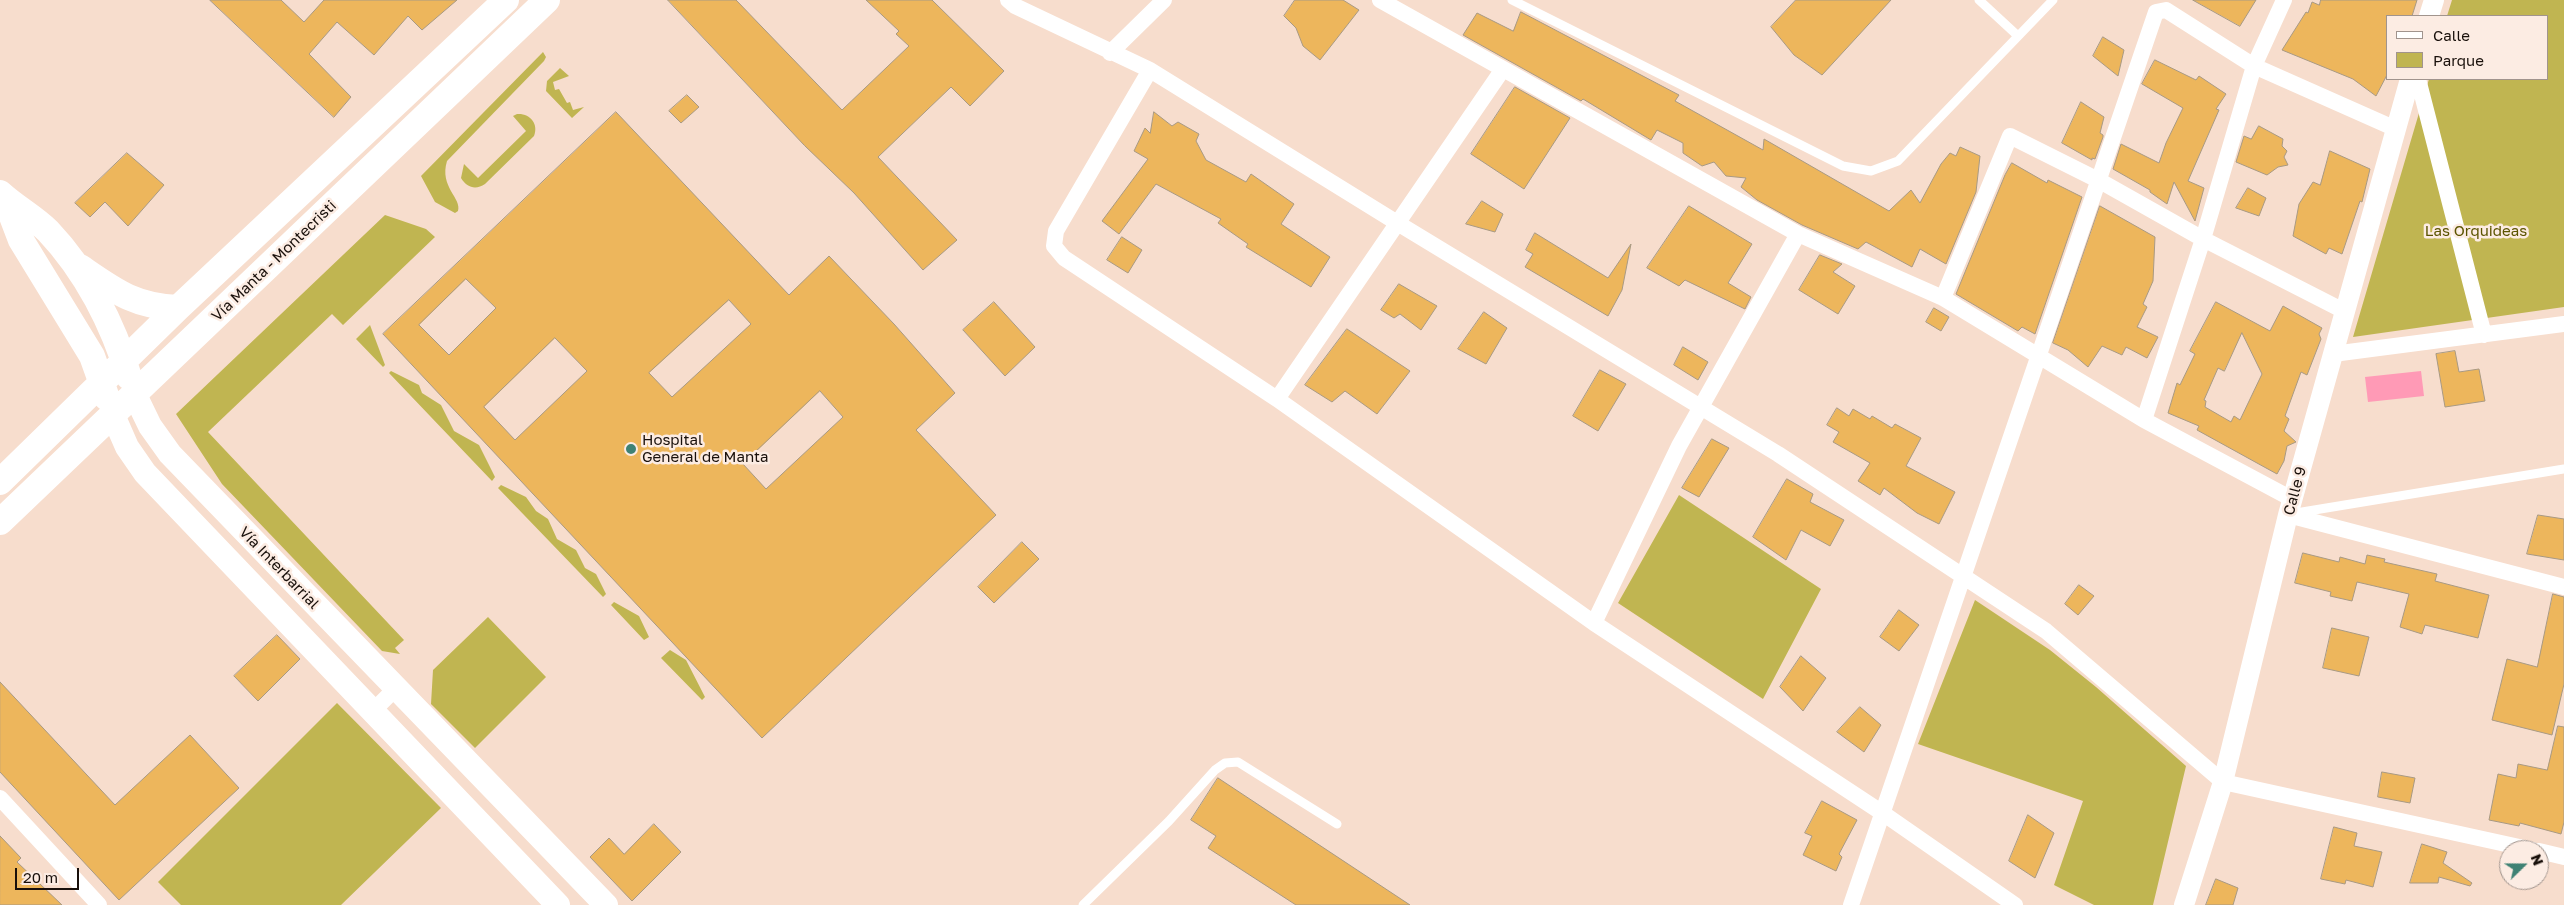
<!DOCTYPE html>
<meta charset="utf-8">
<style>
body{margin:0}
#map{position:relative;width:2564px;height:905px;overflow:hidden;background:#f7ddcd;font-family:"Golos Text",sans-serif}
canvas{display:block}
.legend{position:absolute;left:2386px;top:15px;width:162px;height:65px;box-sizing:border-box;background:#fcece3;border:1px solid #a1948d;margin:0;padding:6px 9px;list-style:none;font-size:15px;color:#19100b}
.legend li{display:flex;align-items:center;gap:10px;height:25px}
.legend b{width:25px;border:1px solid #a1948d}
.north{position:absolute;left:2499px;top:840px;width:50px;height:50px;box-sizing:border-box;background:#fcece3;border:1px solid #a1948d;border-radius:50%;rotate:68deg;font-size:14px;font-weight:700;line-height:20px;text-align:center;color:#19100b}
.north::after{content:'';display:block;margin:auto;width:18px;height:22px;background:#3f8274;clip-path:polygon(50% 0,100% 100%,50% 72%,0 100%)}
.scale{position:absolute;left:15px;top:868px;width:64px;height:22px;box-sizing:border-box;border:2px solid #19100b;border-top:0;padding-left:6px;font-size:15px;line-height:18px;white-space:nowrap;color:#19100b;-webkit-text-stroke:4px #fcece3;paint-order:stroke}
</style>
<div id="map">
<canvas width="2564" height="905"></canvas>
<ul class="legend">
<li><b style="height:6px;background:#fff"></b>Calle</li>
<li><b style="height:14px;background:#c0b551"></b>Parque</li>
</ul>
<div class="north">N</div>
<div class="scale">20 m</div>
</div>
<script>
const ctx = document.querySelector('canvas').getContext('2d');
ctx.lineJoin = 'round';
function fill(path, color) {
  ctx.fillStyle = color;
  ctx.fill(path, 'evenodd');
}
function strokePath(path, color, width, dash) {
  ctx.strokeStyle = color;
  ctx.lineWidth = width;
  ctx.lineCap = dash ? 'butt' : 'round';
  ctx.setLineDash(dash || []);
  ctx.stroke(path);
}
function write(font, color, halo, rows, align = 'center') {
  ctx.font = font + ' "Golos Text",sans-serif';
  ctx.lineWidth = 5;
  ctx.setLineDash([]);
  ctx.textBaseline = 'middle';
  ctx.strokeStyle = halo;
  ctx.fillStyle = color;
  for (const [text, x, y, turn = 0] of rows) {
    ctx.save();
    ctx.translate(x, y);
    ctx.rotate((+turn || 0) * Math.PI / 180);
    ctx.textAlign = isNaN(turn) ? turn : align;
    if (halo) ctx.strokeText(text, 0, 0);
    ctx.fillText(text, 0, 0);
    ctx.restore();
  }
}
const green = new Path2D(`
 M 2452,0 L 2564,0 L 2564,307 L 2353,337 L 2429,79 L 2548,79 L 2548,16 L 2447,16 Z
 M 543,52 L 546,57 L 544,61 L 447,161 C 439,187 462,198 458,211 L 455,213 L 435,202 L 421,176 Z
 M 560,68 L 569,76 L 553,82 L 555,90 L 559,89 L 567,103 L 570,102 L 573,110 L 584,107 L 572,118 L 546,91 L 547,81 Z
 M 517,114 C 530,113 539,124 534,136 L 485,184 C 476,190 467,188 461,178 L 464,164 L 478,178 L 526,131 L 513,116 Z
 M 385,215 L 426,229 L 435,237 L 343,325 L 332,314 L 208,432 L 404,640 L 395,648 L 400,654 L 382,651 L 222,484 L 176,414 Z
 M 370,325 L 385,365 L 383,367 L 356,339 Z
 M 391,371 L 419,385 L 422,393 L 441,405 L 454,431 L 479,445 L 495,477 L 492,481 L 389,373 Z
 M 501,485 L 526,497 L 536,511 L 548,519 L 557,539 L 576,550 L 585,568 L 596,574 L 606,594 L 603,597 L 498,488 Z
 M 1679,495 L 1821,589 L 1763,699 L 1618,603 Z
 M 1975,600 L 2050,650 L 2096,687 L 2186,766 L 2153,905 L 2094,905 L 2054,885 L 2083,801 L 1918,744 Z
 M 614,602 L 639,616 L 649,637 L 644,640 L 611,605 Z
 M 488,617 L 546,677 L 475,748 L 431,704 L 433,670 Z
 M 670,650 L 686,660 L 705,697 L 702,700 L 661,658 Z
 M 337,703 L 441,808 L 341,905 L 181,905 L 158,882 Z`);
const water = new Path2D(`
 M 2421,371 L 2424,396 L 2368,402 L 2365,377 Z`);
const building = new Path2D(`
 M 210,0 L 281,0 L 304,22 L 324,0 L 457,0 L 422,30 L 408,16 L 374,55 L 337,22 L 309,54 L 351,97 L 334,117 Z
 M 668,0 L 736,0 L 842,110 L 909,46 L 896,34 L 899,31 L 866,0 L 932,0 L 1004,71 L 970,106 L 951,87 L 878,157 L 957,240 L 923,270 L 854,193 L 805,146 Z
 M 1295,0 L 1343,0 L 1359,10 L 1320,60 L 1303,46 L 1296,28 L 1284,16 Z
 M 1796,0 L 1891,0 L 1822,75 L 1794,55 L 1771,27 Z
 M 2193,0 L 2256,0 L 2240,26 Z
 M 2321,0 L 2417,0 L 2412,16 L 2388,16 L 2388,73 L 2376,96 L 2353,79 L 2282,50 L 2306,12 L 2308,13 L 2312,2 L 2319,5 Z
 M 1521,12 L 1679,95 L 1675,101 L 1763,150 L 1764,139 L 1889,211 L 1911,190 L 1920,203 L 1941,164 L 1950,153 L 1956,156 L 1960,147 L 1980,156 L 1976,192 L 1946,264 L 1920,249 L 1912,267 L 1866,242 L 1858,249 L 1802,225 L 1757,200 L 1741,187 L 1746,178 L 1726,176 L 1714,162 L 1702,166 L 1683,153 L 1683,143 L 1657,130 L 1651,140 L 1583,99 L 1581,101 L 1463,35 L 1477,13 L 1513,31 Z
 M 2103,37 L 2124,50 L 2118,76 L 2093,56 Z
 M 2155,60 L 2196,80 L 2199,76 L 2226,94 L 2216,109 L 2219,110 L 2188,181 L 2204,188 L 2195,221 L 2174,182 L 2167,204 L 2150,192 L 2150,190 L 2113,169 L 2121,144 L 2159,163 L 2166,143 L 2183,108 L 2142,84 Z
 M 1515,87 L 1570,118 L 1524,189 L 1471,154 Z
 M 687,95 L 699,107 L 681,123 L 669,111 Z
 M 2081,102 L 2104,117 L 2100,133 L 2103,135 L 2103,137 L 2095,159 L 2092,158 L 2092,160 L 2062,143 Z
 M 616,112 L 789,295 L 829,256 L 894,324 L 955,393 L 916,430 L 996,515 L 762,738 L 383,334 ZM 466,279 L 496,308 L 449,355 L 419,325 ZM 729,300 L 751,324 L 672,397 L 649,373 ZM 555,338 L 587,371 L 515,440 L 484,407 ZM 820,391 L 843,417 L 766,489 L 743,464 Z
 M 1154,112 L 1172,126 L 1178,122 L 1199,134 L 1196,141 L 1206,160 L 1246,182 L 1251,174 L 1294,204 L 1281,224 L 1330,257 L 1311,287 L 1246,247 L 1248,244 L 1218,223 L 1221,219 L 1156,184 L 1119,234 L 1102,221 L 1148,159 L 1134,151 L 1145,128 L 1150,133 Z
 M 2259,126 L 2283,139 L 2282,146 L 2287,151 L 2284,157 L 2288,165 L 2278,167 L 2267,175 L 2236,162 L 2244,136 L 2251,139 Z
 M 2330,151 L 2370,169 L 2362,202 L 2360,201 L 2342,254 L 2329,248 L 2326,254 L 2293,236 L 2299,204 L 2313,182 L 2320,185 Z
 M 127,153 L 164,185 L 128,226 L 105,202 L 90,217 L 75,203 Z
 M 2012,163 L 2047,183 L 2048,180 L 2082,197 L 2035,334 L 2022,327 L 2018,331 L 1956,294 L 2005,175 Z
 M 2248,188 L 2266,198 L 2259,216 L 2236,208 Z
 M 1482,201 L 1503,214 L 1495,232 L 1466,224 Z
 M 1689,206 L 1752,244 L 1728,283 L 1751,297 L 1745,309 L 1685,280 L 1679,286 L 1647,268 Z
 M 2100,206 L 2155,237 L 2153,281 L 2143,304 L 2147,307 L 2137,327 L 2158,337 L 2147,358 L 2126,347 L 2122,355 L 2102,346 L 2088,367 L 2068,350 L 2053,343 Z
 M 1535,233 L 1608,278 L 1631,244 L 1622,290 L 1608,316 L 1525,267 L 1533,254 L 1526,250 Z
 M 1122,237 L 1142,250 L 1128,273 L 1107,260 Z
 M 1820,255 L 1842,264 L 1833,272 L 1855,286 L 1838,314 L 1799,290 Z
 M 1399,284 L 1437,306 L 1421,330 L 1400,314 L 1394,318 L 1381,310 Z
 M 994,302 L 1035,347 L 1005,376 L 963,330 Z
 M 2216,302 L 2270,331 L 2283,306 L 2322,328 L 2319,334 L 2321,339 L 2307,375 L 2301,372 L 2285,416 L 2289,419 L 2284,431 L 2296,442 L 2287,446 L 2284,461 L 2277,474 L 2197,430 L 2199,426 L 2168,413 L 2177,383 L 2180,385 L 2195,354 L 2190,351 ZM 2242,333 L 2262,374 L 2240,420 L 2234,416 L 2231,422 L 2205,407 L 2206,401 L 2204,400 L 2218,368 L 2224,371 Z
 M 1934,308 L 1949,317 L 1941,331 L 1926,322 Z
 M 1484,312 L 1507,328 L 1486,364 L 1458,349 Z
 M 1347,329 L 1410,371 L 1377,414 L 1345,391 L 1332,402 L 1305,385 Z
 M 1683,347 L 1708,362 L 1698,380 L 1674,365 Z
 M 2455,351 L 2459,372 L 2479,369 L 2485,401 L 2445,407 L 2436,354 Z
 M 1600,370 L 1626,384 L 1598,431 L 1573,416 Z
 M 1837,408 L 1849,416 L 1853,409 L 1870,419 L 1872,416 L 1892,428 L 1895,424 L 1921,438 L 1906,466 L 1955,492 L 1939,524 L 1917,513 L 1884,488 L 1880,495 L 1858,481 L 1870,463 L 1833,442 L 1839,432 L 1827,425 Z
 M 1712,439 L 1729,448 L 1699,497 L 1682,488 Z
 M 1787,479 L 1813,494 L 1810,502 L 1844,520 L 1830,546 L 1801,530 L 1786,560 L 1753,537 Z
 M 2538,515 L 2564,519 L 2564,560 L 2527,554 Z
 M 1022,542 L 1039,559 L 994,603 L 978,587 Z
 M 2303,553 L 2339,562 L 2340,557 L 2365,564 L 2367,555 L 2385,559 L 2384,562 L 2437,574 L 2435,581 L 2489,595 L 2478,638 L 2425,625 L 2422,634 L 2400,627 L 2409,594 L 2357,582 L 2352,601 L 2330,596 L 2331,592 L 2295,583 Z
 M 2079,585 L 2094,596 L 2078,615 L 2065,604 Z
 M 2553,594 L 2564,597 L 2564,684 L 2552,735 L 2492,720 L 2507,659 L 2537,667 Z
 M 1899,610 L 1919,625 L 1899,651 L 1880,637 Z
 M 2332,628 L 2369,637 L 2359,676 L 2323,668 Z
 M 277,635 L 300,659 L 258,701 L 234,676 Z
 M 1801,656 L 1826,678 L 1803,711 L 1780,687 Z
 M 0,682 L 115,805 L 190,735 L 239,788 L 119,900 L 0,772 Z
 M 1860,707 L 1881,725 L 1864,752 L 1837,732 Z
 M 2558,726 L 2564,727 L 2564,822 L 2561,834 L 2520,823 L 2519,826 L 2489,820 L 2498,774 L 2516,778 L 2518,764 L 2547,770 Z
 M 2382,772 L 2415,778 L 2410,803 L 2378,797 Z
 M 1218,778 L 1410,905 L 1296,905 L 1208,848 L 1216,836 L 1191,820 Z
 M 1822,801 L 1857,820 L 1839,854 L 1842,857 L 1836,871 L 1803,855 L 1812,836 L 1805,833 Z
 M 2028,815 L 2054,833 L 2035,878 L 2009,861 Z
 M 654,824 L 681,852 L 632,901 L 590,857 L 609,838 L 624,854 Z
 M 2334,827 L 2357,833 L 2354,846 L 2382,852 L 2373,887 L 2346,880 L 2345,884 L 2321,879 Z
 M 0,836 L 21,858 L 17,862 L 62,905 L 0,905 Z
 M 2422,844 L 2447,852 L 2443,863 L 2472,883 L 2470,886 L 2439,877 L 2438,883 L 2410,883 Z
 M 2216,879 L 2238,888 L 2233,905 L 2206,905 Z`);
const service = new Path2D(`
 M 1512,0 L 1843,166 L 1871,171 L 1898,161 L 2053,0
 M 1979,0 L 2018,36
 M 2296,513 L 2564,469
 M 1083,905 L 1169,821 L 1215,770 L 1225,763 L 1238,762 L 1337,824`);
const minor = new Path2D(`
 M 1008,0 L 1015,6 L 1150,70 L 1399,224 L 1778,454 L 2046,631 L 2223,782 L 2533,850
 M 1380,0 L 1798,234 L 1943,298 L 2144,420 L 2292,499
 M 1110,53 L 1164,0
 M 1150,70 L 1056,231 L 1054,246 L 1064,258 L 1277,399 L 1594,623 L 1884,814 L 2015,905
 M 2418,79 L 2484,335
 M 1943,298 L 2010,136 L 2100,181 L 2203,239 L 2344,311
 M 2333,354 L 2564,324
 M 1277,399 L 1503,69
 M 2144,420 L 2203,239 L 2254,66 L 2284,0
 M 2288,515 L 2564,587
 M 1594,623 L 1679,446 L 1798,234
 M 373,711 L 396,688
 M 0,798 L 99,905
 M 2539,851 L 2564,857
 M 1851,905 L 2156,12 L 2166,10 L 2254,66 L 2396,129`);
const tertiary = new Path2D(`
 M 2429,16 L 2434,0
 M 2184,905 L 2223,782 L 2288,515 L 2410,79`);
const secondary = new Path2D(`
 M 135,395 L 150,426 L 170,454 L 606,905
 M 113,415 L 127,447 L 145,473 L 558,905`);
const primary = new Path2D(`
 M 0,193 C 15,207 34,217 48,231 C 86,271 113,324 129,377
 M 5,198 L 21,240 L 92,356 L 107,398
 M 80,267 C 115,291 134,306 178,308
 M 0,482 L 178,308 L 506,0
 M 0,522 L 547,0`);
const markers = [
 [631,449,6,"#3f8274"]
];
const parkNames = [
 ["Las Orquideas",2476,231]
];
const streetNames = [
 ["Vía Manta - Montecristi",274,261,-44],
 ["Calle 9",2295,491,-75],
 ["Vía Interbarrial",279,568,46]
];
const poiNames = [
 ["Hospital",642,440],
 ["General de Manta",642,457]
];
fill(green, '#c0b551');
fill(water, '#ff9ab6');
fill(building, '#edb65c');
strokePath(building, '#a89983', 1);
strokePath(service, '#fff', 9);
strokePath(minor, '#fff', 16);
strokePath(tertiary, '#fff', 20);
strokePath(secondary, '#fff', 24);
strokePath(primary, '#fff', 26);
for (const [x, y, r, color] of markers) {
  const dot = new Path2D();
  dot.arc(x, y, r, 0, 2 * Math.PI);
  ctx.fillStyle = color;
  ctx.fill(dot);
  strokePath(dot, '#fcece3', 2);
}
write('15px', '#5c5400', '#fcece3', parkNames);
write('15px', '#19100b', '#fcece3', streetNames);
write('15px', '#19100b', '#fcece3', poiNames, 'left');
</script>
